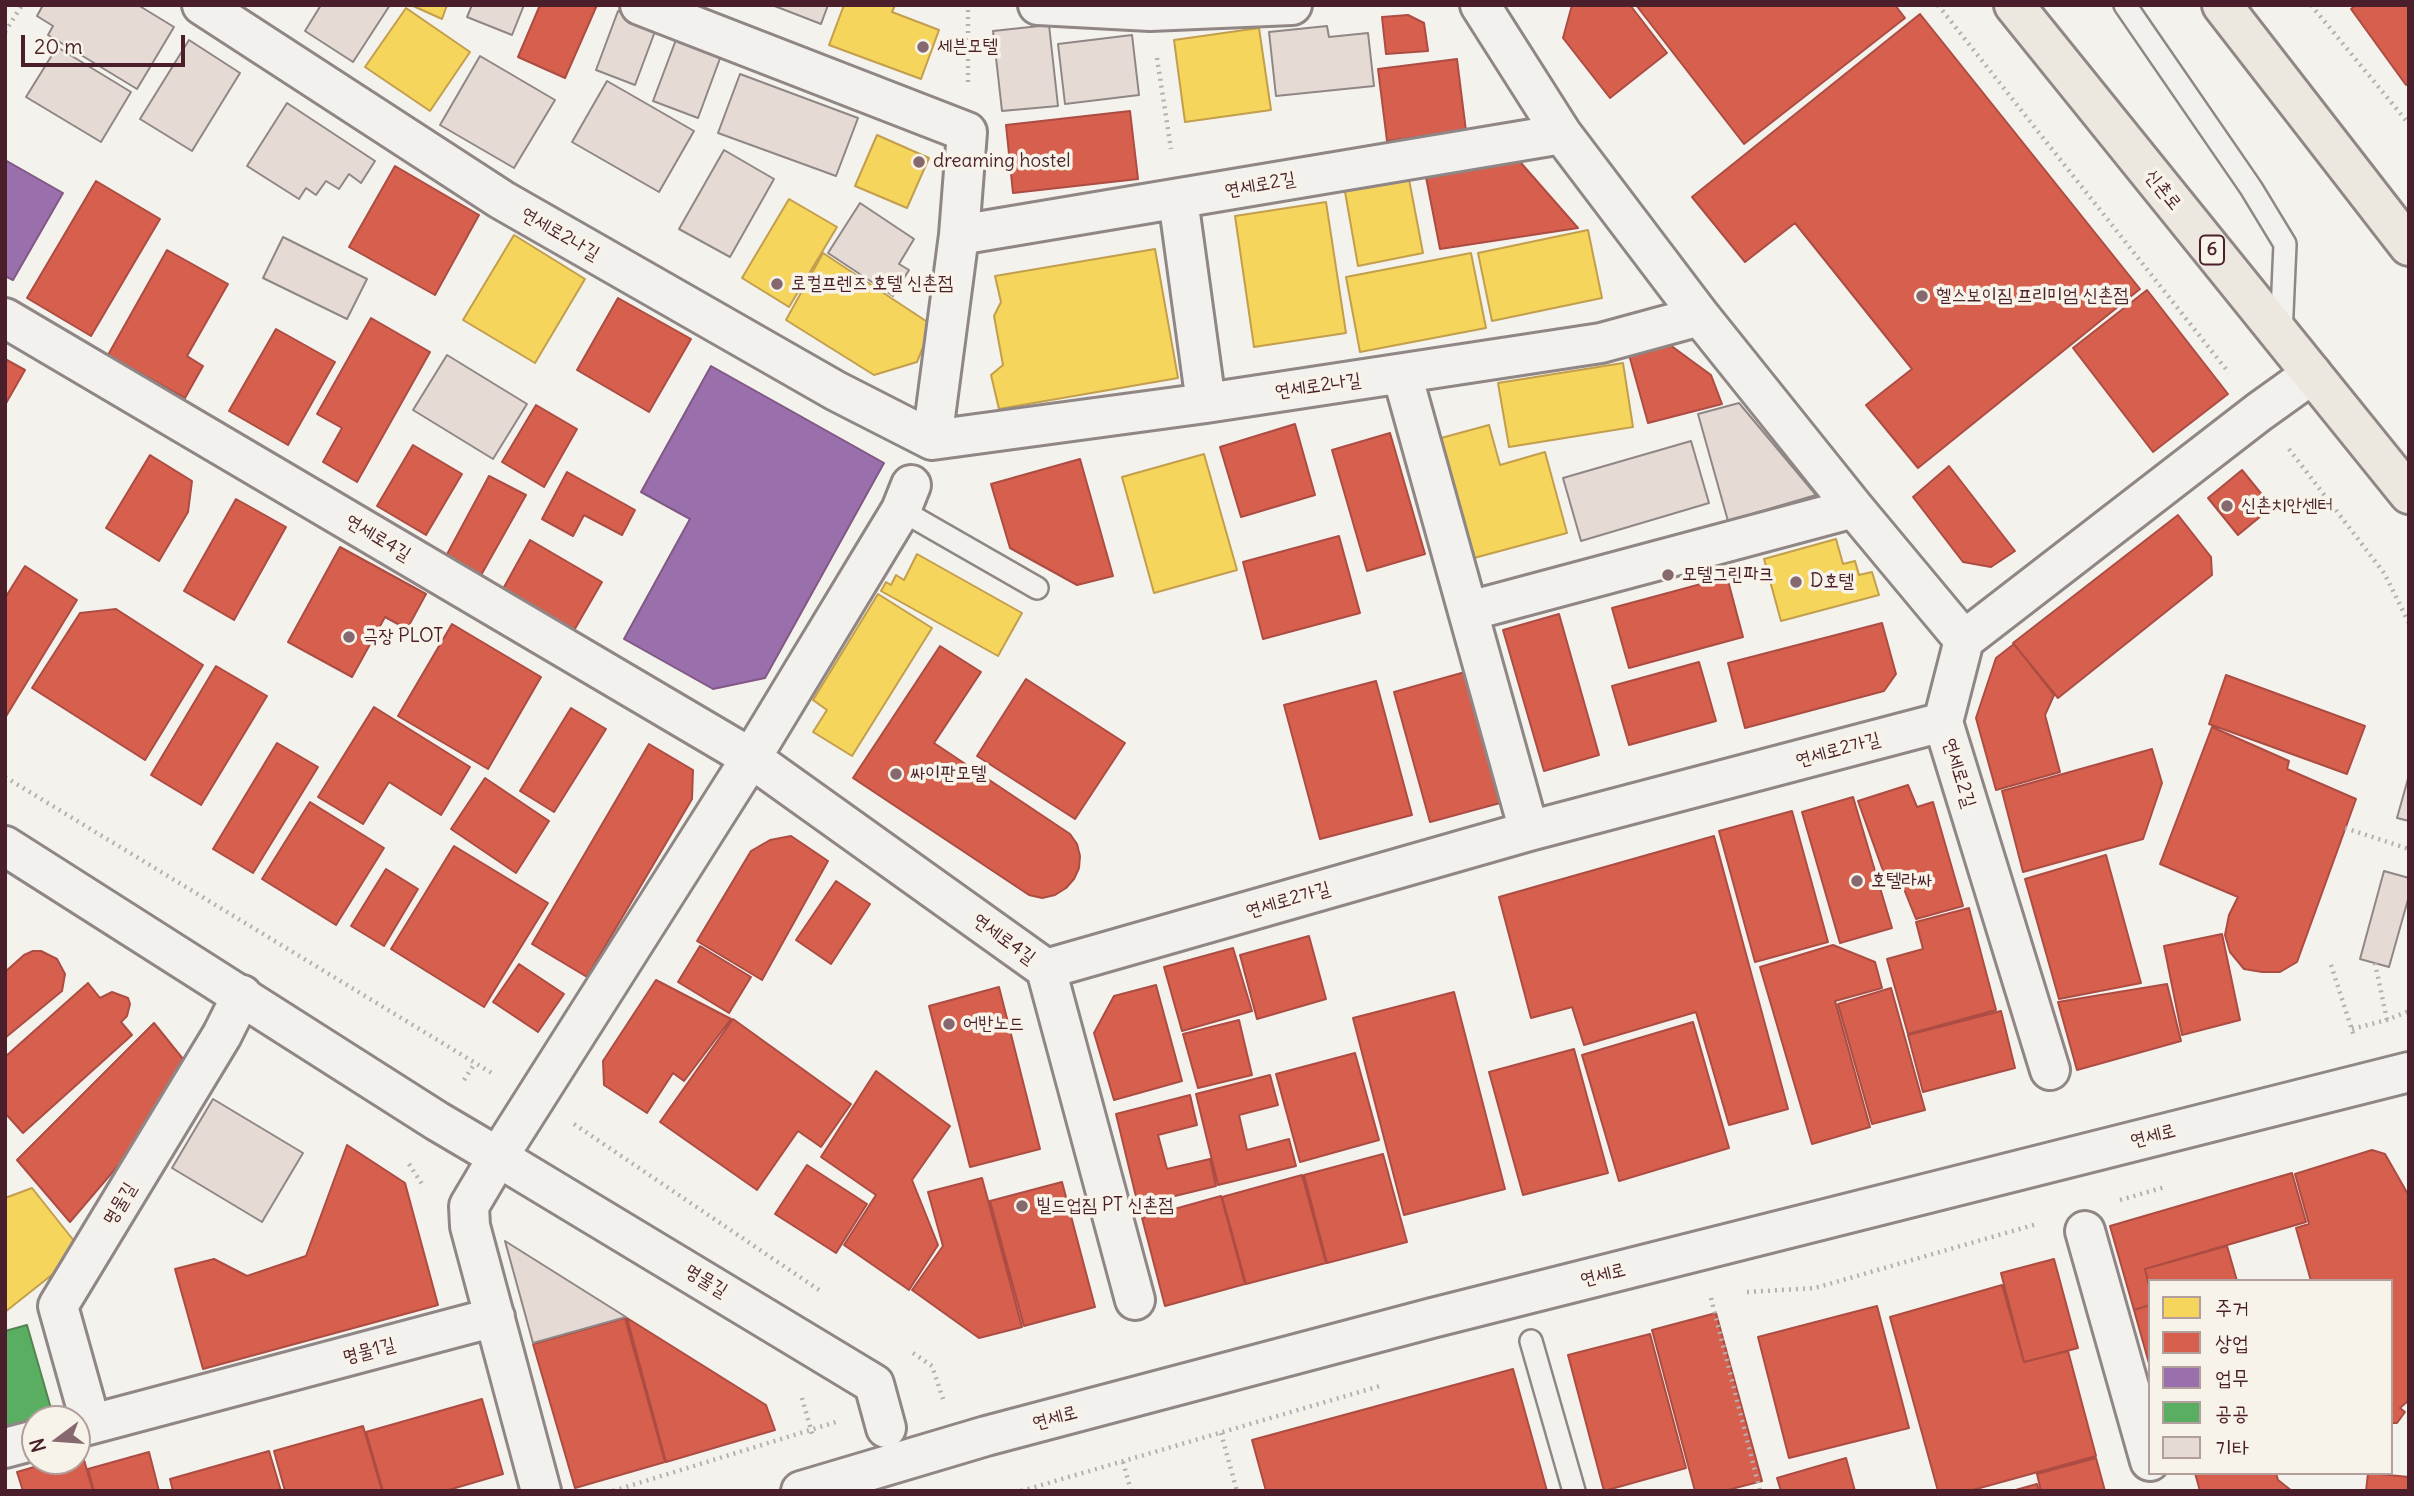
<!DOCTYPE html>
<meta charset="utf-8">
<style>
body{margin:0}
#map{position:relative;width:2414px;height:1496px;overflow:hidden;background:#f4f2ec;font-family:Delius,"Poor Story",sans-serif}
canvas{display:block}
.frame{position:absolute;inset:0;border:7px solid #4a1f2b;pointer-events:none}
.legend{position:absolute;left:2148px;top:1279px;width:245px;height:196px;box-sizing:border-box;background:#f7f3e8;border:2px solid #b29e9c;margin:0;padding:9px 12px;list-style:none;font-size:21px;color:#4a1f2b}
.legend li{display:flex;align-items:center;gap:14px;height:35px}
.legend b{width:35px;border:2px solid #b29e9c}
.north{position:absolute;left:21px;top:1405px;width:70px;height:70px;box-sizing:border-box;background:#f7f3e8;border:2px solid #b29e9c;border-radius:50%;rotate:254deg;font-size:19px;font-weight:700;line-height:28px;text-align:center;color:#4a1f2b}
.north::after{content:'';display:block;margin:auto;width:24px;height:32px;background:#86696f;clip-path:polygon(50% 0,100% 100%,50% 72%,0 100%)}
.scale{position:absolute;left:21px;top:35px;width:164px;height:32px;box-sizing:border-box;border:4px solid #4a1f2b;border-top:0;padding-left:9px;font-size:21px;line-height:24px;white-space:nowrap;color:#4a1f2b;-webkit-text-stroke:5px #f7f3e8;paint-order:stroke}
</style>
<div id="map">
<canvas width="2414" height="1496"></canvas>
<div class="frame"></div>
<ul class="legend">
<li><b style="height:19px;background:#f6d55c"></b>주거</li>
<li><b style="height:19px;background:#d6604d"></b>상업</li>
<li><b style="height:19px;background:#9970ab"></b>업무</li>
<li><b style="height:19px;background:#5aae61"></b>공공</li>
<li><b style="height:19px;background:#e6dad4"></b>기타</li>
</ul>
<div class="north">N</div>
<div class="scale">20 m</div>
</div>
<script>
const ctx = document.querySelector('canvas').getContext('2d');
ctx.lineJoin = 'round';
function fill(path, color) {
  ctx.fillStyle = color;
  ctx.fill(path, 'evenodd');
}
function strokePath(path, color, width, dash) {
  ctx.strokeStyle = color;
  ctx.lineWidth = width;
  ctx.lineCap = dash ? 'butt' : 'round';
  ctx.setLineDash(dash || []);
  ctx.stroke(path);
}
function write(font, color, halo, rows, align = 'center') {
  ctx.font = font + ' Delius,"Poor Story",sans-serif';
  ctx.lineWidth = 7;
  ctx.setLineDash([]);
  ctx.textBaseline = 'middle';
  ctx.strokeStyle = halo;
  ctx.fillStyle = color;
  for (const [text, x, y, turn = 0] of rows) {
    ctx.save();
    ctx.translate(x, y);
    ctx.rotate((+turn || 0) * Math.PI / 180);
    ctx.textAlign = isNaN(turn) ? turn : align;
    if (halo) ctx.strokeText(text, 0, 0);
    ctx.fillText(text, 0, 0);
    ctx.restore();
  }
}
const homes = new Path2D(`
 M 411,5 L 447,5 L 442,19 Z
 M 844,5 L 895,5 L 892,12 L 939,30 L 921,79 L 829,45 Z
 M 406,8 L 470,52 L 430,111 L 365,67 Z
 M 1259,28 L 1271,110 L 1185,122 L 1174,40 Z
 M 877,135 L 929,158 L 907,208 L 855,186 Z
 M 1408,174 L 1423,253 L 1358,266 L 1344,186 Z
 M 789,199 L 837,227 L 789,307 L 742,278 Z
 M 1326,202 L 1346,333 L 1254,347 L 1235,216 Z
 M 1588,230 L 1602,298 L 1492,321 L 1478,253 Z
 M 514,235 L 585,279 L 535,363 L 463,320 Z
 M 1155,249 L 1178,378 L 999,409 L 991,375 L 1003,365 L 994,316 L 1001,302 L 995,276 Z
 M 823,253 L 932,325 L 917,362 L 874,375 L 786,320 Z
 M 1471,253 L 1486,328 L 1360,352 L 1346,277 Z
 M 1623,363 L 1633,427 L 1509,447 L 1498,383 Z
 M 1489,425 L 1500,465 L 1545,452 L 1567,533 L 1474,558 L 1441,438 Z
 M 1204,454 L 1237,570 L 1154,593 L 1122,477 Z
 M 1836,539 L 1843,564 L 1855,561 L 1859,575 L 1872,572 L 1879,595 L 1781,621 L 1764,559 Z
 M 917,554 L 1022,613 L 998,656 L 881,591 L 886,582 L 891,585 L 896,575 L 904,580 Z
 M 878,594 L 932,628 L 852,756 L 813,732 L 827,710 L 813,700 Z
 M 32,1188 L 82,1251 L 5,1312 L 5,1198 Z`);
const shops = new Path2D(`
 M 540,5 L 597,5 L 565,78 L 518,57 Z
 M 1572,5 L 1630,5 L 1667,53 L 1610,98 L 1563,38 Z
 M 1636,5 L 1895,5 L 1905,18 L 1744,144 Z
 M 2356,5 L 2409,5 L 2409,83 L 2406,85 L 2351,9 Z
 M 1920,14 L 2140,289 L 1918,468 L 1866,405 L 1912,369 L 1795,223 L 1745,262 L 1692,197 Z
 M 1408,15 L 1424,23 L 1428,51 L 1386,54 L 1382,17 Z
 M 1457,59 L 1466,131 L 1387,141 L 1378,69 Z
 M 1130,111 L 1138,179 L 1013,193 L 1006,125 Z
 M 1514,155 L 1578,228 L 1440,249 L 1425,172 Z
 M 395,166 L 479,215 L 435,295 L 349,247 Z
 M 96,181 L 160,219 L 91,336 L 27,298 Z
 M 167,250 L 228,284 L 187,356 L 203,366 L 185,398 L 108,355 Z
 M 2147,290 L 2228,394 L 2153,452 L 2073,348 Z
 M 618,298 L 691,339 L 649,412 L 577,370 Z
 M 371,318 L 430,352 L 357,482 L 323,462 L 342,428 L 317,414 Z
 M 276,329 L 335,362 L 288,445 L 229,411 Z
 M 1666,342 L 1711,375 L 1722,404 L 1648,423 L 1628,351 Z
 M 5,359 L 25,370 L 5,405 Z
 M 536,405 L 577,429 L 544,487 L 502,462 Z
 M 1295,424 L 1315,495 L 1241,517 L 1220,447 Z
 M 1390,433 L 1425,554 L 1367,571 L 1332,450 Z
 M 413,445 L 462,474 L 426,535 L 377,506 Z
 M 150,455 L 192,481 L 188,512 L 159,561 L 106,528 Z
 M 1080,459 L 1113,576 L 1077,585 L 1010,548 L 991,484 Z
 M 1949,466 L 2015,551 L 1991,567 L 1963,562 L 1913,497 Z
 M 2242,470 L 2272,507 L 2238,535 L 2208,498 Z
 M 567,472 L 635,510 L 622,535 L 584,515 L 573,536 L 542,519 Z
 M 489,476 L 526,495 L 480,577 L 445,558 Z
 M 236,499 L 286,527 L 234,620 L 184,591 Z
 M 2178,515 L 2211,557 L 2212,575 L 2058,698 L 2013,643 Z
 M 1339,536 L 1360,613 L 1263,639 L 1243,562 Z
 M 530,540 L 602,582 L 569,639 L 498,598 Z
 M 340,547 L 426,594 L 407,629 L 385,617 L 352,677 L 288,642 Z
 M 25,566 L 77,600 L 5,718 L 5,598 Z
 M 1727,577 L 1743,637 L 1629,668 L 1612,608 Z
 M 116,609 L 203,665 L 145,760 L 32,688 L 80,613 Z
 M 1559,614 L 1599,755 L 1544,771 L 1503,630 Z
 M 1882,623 L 1896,674 L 1884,691 L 1745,728 L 1728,663 Z
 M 452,624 L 541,677 L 488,769 L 398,716 Z
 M 2014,644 L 2054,695 L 2045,715 L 2060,772 L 1996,790 L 1976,718 L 1996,658 Z
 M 940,646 L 981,672 L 934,743 L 1070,834 L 1077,844 L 1080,856 L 1079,868 L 1074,879 L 1066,888 L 1055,895 L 1042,898 L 1029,895 L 853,778 Z
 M 1699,662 L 1716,721 L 1629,745 L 1612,686 Z
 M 216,666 L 267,696 L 201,805 L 151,775 Z
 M 1465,672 L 1500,803 L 1430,822 L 1394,692 Z
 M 2226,675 L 2365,726 L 2347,774 L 2209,724 Z
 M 1026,679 L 1125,743 L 1075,819 L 977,756 Z
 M 1376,681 L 1412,815 L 1320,839 L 1284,705 Z
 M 374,707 L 470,767 L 441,815 L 389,782 L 363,824 L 318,797 Z
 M 571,708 L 606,729 L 554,812 L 520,791 Z
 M 2212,727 L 2289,761 L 2287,769 L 2356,799 L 2297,962 L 2280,972 L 2262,972 L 2244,969 L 2230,952 L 2225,935 L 2229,915 L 2238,897 L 2160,864 Z
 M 277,743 L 318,767 L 253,873 L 213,849 Z
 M 649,744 L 693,770 L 692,799 L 587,977 L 532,944 Z
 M 2152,749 L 2162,783 L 2143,839 L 2023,872 L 2002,791 Z
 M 485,778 L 549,821 L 516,873 L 451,829 Z
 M 1908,785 L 1917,807 L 1933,802 L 1963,906 L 1916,919 L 1898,874 L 1886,879 L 1858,801 Z
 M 1853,797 L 1892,928 L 1840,943 L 1802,812 Z
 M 310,802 L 384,848 L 336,925 L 262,879 Z
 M 1792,811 L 1828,942 L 1755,962 L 1719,831 Z
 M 791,836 L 828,861 L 762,980 L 697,941 L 751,851 L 770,840 Z
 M 1714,836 L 1788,1109 L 1729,1125 L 1696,1012 L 1584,1045 L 1572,1007 L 1531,1018 L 1499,897 Z
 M 454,846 L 548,903 L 484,1007 L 391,949 Z
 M 2106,855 L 2141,983 L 2059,999 L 2025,879 Z
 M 386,869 L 418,889 L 384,946 L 351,926 Z
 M 836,881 L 870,904 L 831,964 L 796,940 Z
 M 1969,908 L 1996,1010 L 1908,1034 L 1887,959 L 1923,949 L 1916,922 Z
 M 2222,934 L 2240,1020 L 2182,1035 L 2164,946 Z
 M 1309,936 L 1326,999 L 1257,1019 L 1240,955 Z
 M 1833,945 L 1875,962 L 1882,988 L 1835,1001 L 1870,1127 L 1812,1144 L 1760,967 Z
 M 700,946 L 751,977 L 729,1013 L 678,982 Z
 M 1233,948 L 1252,1011 L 1182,1031 L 1164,967 Z
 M 33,951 L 41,951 L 57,959 L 65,974 L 62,991 L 5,1038 L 5,972 L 24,955 Z
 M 519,964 L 564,994 L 538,1032 L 493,1002 Z
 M 656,980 L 731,1019 L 684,1081 L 673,1073 L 647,1113 L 604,1085 L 603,1061 Z
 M 88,983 L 100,998 L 112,992 L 128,998 L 130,1004 L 127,1016 L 121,1022 L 132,1035 L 23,1133 L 5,1113 L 5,1057 Z
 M 2167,984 L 2181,1041 L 2077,1070 L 2058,1002 Z
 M 1156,985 L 1182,1081 L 1114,1100 L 1094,1033 L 1114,996 Z
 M 999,987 L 1040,1149 L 970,1167 L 929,1006 Z
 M 1891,988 L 1925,1110 L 1872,1124 L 1838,1004 Z
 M 1454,992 L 1505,1189 L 1404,1215 L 1353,1018 Z
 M 2001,1011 L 2015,1068 L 1923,1092 L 1908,1035 Z
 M 733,1019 L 851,1104 L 821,1147 L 798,1131 L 757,1190 L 660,1122 Z
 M 1239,1020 L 1252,1075 L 1198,1088 L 1183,1034 Z
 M 1693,1022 L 1729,1148 L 1619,1181 L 1582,1055 Z
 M 154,1023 L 183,1059 L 145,1134 L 70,1222 L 17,1160 Z
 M 1574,1049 L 1608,1173 L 1523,1195 L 1489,1072 Z
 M 1355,1053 L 1379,1140 L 1300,1162 L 1276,1074 Z
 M 876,1071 L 950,1126 L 912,1180 L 938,1245 L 909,1290 L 844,1245 L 876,1195 L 821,1157 Z
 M 1270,1075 L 1278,1105 L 1239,1115 L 1247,1150 L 1289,1139 L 1296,1166 L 1218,1185 L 1196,1094 Z
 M 1190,1095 L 1197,1125 L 1158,1135 L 1167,1169 L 1210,1159 L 1216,1186 L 1138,1205 L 1116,1114 Z
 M 347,1145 L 405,1183 L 438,1305 L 203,1369 L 175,1269 L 214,1259 L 247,1276 L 306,1256 Z
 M 2372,1150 L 2385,1154 L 2409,1196 L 2409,1400 L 2400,1408 L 2405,1412 L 2397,1423 L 2391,1423 L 2391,1281 L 2311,1281 L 2296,1228 L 2309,1224 L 2295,1174 Z
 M 1383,1154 L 1407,1242 L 1327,1263 L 1304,1175 Z
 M 807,1165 L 867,1204 L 836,1253 L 775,1214 Z
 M 2292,1173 L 2306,1222 L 2145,1269 L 2150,1290 L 2150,1305 L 2134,1310 L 2110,1226 Z
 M 1302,1175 L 1326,1263 L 1246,1284 L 1222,1197 Z
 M 982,1178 L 1022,1327 L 979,1338 L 912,1290 L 943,1246 L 928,1192 Z
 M 1062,1182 L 1095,1307 L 1024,1326 L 990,1201 Z
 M 1221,1196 L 1245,1284 L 1165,1306 L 1142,1218 Z
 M 2227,1246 L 2237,1281 L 2150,1281 L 2150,1290 L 2145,1269 Z
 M 2054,1259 L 2078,1348 L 2024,1362 L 2001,1273 Z
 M 2002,1285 L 2024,1362 L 2068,1351 L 2096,1456 L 1969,1491 L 1938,1491 L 1890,1317 Z
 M 2150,1305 L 2150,1367 L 2134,1310 Z
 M 1877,1306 L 1909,1428 L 1789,1458 L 1758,1337 Z
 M 1716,1313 L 1762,1481 L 1724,1491 L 1695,1491 L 1652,1330 Z
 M 625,1318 L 665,1462 L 575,1488 L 533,1344 Z
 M 627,1318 L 766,1405 L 775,1430 L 666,1462 Z
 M 1650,1334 L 1686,1468 L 1604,1491 L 1568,1355 Z
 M 1513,1369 L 1547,1491 L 1266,1491 L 1252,1440 Z
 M 482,1399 L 503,1474 L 445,1491 L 383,1491 L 366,1432 Z
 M 363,1426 L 382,1491 L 285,1491 L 274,1451 Z
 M 269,1451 L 281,1491 L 173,1491 L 170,1479 Z
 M 149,1452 L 159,1491 L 94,1491 L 88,1469 Z
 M 82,1453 L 93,1491 L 23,1491 L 17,1472 L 55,1461 L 77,1461 L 77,1455 Z
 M 1846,1458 L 1855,1491 L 1781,1491 L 1777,1478 Z
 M 2096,1458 L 2105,1491 L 2041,1491 L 2037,1474 Z
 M 2195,1473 L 2276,1473 L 2278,1480 L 2292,1491 L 2200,1491 Z
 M 2368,1473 L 2409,1477 L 2409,1491 L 2366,1491 Z
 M 2037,1484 L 2039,1491 L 2012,1491 Z`);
const offices = new Path2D(`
 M 5,160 L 63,193 L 13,280 L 5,276 Z
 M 711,366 L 884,463 L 765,678 L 713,689 L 624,639 L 690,519 L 641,492 Z`);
const public = new Path2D(`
 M 27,1325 L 54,1419 L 35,1419 L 35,1425 L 5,1433 L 5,1331 Z`);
const building = new Path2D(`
 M 43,5 L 138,5 L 174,27 L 137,89 L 48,35 L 53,26 L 37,16 Z
 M 321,5 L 390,5 L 353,62 L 305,31 Z
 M 472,5 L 524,5 L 512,35 L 467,17 Z
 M 772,5 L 828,5 L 821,24 Z
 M 618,11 L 657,26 L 635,85 L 596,70 Z
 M 1049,25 L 1058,106 L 1002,111 L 993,31 Z
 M 1327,26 L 1329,37 L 1368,33 L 1374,86 L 1276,96 L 1269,32 Z
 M 1132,35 L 1139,95 L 1065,104 L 1058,44 Z
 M 677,37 L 722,53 L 698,118 L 653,101 Z
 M 189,40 L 240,73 L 192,151 L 140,119 Z
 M 57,47 L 131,92 L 101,142 L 26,97 Z
 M 480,56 L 555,100 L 514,168 L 440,125 Z
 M 740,74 L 858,118 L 836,176 L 718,133 Z
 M 607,81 L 694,131 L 659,192 L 572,142 Z
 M 287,103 L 375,161 L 361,183 L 349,174 L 339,189 L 326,181 L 316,195 L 306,188 L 299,199 L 247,166 Z
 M 724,150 L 774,179 L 730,257 L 679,229 Z
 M 860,203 L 914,239 L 899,264 L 909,270 L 893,296 L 828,253 Z
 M 283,237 L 367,279 L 347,319 L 263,278 Z
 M 447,355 L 527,404 L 493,459 L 413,410 Z
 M 1739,403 L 1816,495 L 1728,521 L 1698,414 Z
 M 1691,441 L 1709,503 L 1581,541 L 1563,478 Z
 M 2409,775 L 2409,821 L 2397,818 Z
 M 2384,871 L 2409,878 L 2409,896 L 2389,967 L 2360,959 Z
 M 213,1099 L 303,1153 L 262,1222 L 172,1168 Z
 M 505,1241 L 626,1317 L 533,1343 Z`);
const path = new Path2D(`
 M 1938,5 L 2229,373
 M 2311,5 L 2409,124
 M 5,32 L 22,5
 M 1157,58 L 1171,149
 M 968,82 L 968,5
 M 2289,449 L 2384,573 L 2409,623
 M 5,777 L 495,1075
 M 2345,828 L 2409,849
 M 2375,963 L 2387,1020
 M 2331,965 L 2354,1036
 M 2352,1029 L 2387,1020 L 2409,1011
 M 464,1080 L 475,1063
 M 574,1124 L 822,1292
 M 409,1164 L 422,1184
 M 2120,1200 L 2165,1187
 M 1747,1292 L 1815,1288 L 2037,1224
 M 1711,1298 L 1760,1491
 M 913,1353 L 932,1366 L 943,1399
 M 802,1398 L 813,1437
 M 1221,1433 L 1237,1491
 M 1123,1462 L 1131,1491
 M 613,1491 L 836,1422
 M 1021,1491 L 1380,1386`);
const lane = new Path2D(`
 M 2125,5 L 2251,188 L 2285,244 L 2281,336
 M 901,510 L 1037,588
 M 1531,1341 L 1574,1491`);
const street = new Path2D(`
 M 202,5 L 502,200 L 836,391 L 932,440 L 1206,403 L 1601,343 L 1700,316
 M 640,5 L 967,132 L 959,235 L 932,440
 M 1038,5 L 1150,11 L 1292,5
 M 1480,5 L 1562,134 L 1700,316 L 1854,508 L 1964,640
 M 1178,199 L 1206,403
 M 959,235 L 1562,134
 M 5,318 L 751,758 L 1046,969 L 1135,1300
 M 1402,374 L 1529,831
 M 1469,611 L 1854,508
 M 1964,640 L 1943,722 L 2050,1070
 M 1964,640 L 2259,412 L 2312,374
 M 1046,969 L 1529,831 L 1943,722
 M 498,1157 L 874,1384 L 886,1428
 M 2085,1231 L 2150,1461
 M 91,1424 L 58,1306 L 222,1035 L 242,995
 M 77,1428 L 495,1317
 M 5,1448 L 35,1440
 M 541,1491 L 470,1226 L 469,1206 L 498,1157 L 751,758 L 901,510 L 911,485`);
const secondary = new Path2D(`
 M 5,846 L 437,1121 L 498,1157
 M 801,1491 L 986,1436 L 1432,1318 L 2409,1072`);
const primary = new Path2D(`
 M 2014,5 L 2409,494
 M 2222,5 L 2409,246`);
const markers = [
 [923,47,7,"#86696f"],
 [919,162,7,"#86696f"],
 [777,284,7,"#86696f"],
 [1922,296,7,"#86696f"],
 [2227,506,7,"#86696f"],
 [1668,575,7,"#86696f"],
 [1796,582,7,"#86696f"],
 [349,637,7,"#86696f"],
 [896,774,7,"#86696f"],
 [1857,881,7,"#86696f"],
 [949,1024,7,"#86696f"],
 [1022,1206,7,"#86696f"]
];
const shields = [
 [2212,250,24]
];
const shieldNames = [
 ["6",2212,250]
];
const poiNames = [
 ["세븐모텔",937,47],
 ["dreaming hostel",933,162],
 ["로컬프렌즈 호텔 신촌점",791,284],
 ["헬스보이짐 프리미엄 신촌점",1936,296],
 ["신촌치안센터",2241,506],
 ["모텔그린파크",1682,575],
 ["D호텔",1810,582],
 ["극장 PLOT",363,637],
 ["싸이판모텔",910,774],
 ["호텔라싸",1871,881],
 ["어반노드",963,1024],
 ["빌드업짐 PT 신촌점",1036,1206]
];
const streetNames = [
 ["연세로2길",1260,185,-10],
 ["신촌로",2163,190,51],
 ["연세로2나길",560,234,30],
 ["연세로2나길",1318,386,-8],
 ["연세로4길",378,538,31],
 ["연세로2가길",1838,750,-15],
 ["연세로2길",1959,773,73],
 ["연세로2가길",1288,900,-16],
 ["연세로4길",1004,939,36],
 ["연세로",2153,1136,-14],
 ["명물길",120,1204,-59],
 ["연세로",1603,1275,-14],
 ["명물길",706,1281,31],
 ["명물1길",369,1351,-15],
 ["연세로",1055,1418,-15]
];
fill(homes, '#f6d55c');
strokePath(homes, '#c29e4d', 2);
fill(shops, '#d6604d');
strokePath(shops, '#ac4c43', 2);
fill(offices, '#9970ab');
strokePath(offices, '#815885', 2);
fill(public, '#5aae61');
strokePath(public, '#558351', 2);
fill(building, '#e6dad4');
strokePath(building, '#8f8685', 2);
strokePath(lane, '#8f8685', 26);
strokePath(street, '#8f8685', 44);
strokePath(secondary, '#8f8685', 44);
strokePath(primary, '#8f8685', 44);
strokePath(path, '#b6b0ae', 4.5, [2, 5]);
strokePath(lane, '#f2f1ed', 21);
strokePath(street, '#f2f1ed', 38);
strokePath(secondary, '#f2f1ed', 38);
strokePath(primary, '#ede8df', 38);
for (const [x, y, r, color] of markers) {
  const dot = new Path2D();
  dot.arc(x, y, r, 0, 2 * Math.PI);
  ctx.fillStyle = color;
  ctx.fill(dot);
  strokePath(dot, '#f7f3e8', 2.5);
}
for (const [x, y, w] of shields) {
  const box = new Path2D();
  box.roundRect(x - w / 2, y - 14.5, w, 29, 5);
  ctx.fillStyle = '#f7f3e8';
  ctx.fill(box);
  strokePath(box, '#4a1f2b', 2);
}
write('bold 18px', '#4a1f2b', null, shieldNames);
write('19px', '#4a1f2b', '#f7f3e8', poiNames, 'left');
write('19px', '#4a1f2b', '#f7f3e8', streetNames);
</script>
